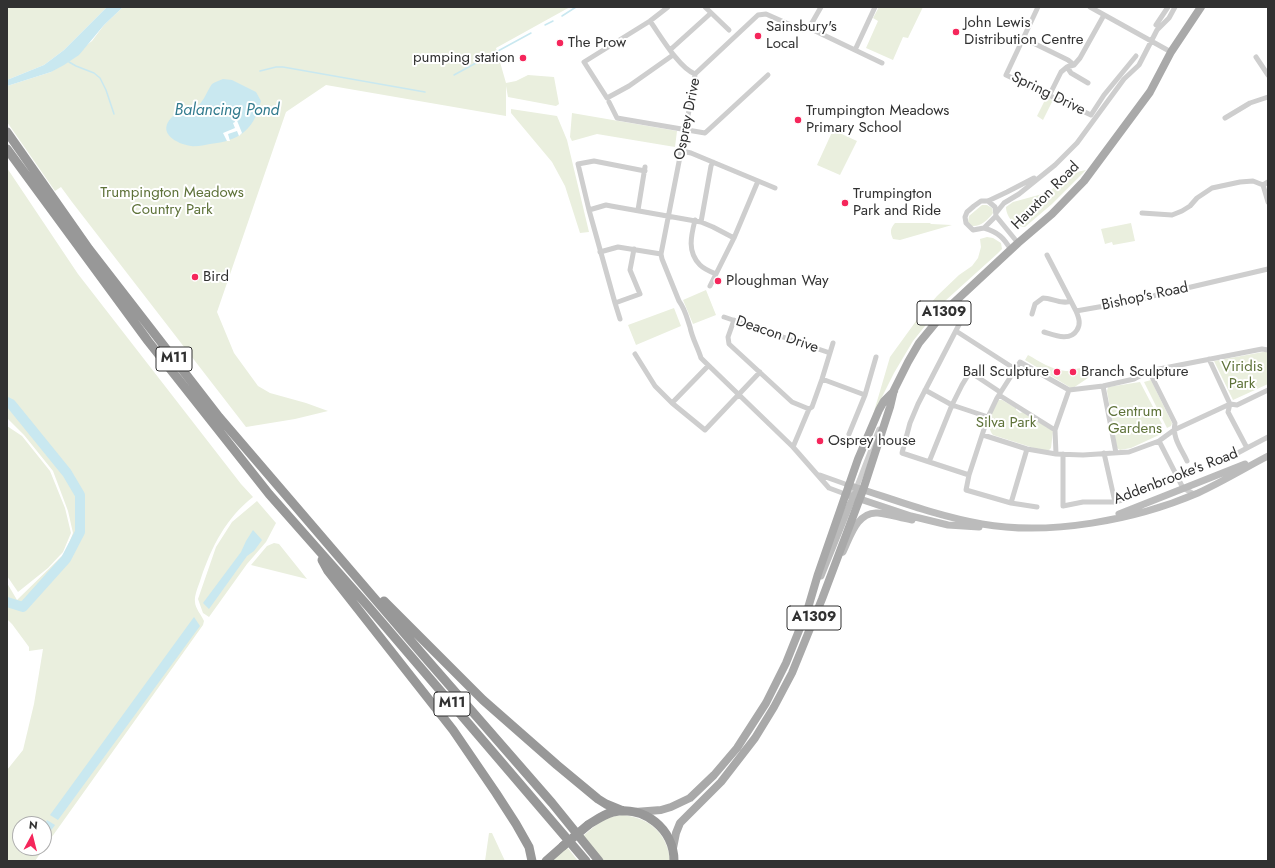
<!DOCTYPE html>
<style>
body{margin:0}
#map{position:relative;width:1275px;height:868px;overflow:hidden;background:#fff;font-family:Jost,sans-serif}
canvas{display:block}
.frame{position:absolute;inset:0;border:8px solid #313131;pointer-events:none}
.north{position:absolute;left:12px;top:816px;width:40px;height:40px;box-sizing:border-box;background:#fff;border:1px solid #adadad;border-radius:50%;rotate:7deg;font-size:11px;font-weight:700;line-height:16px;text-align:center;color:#313131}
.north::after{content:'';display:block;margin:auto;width:14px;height:18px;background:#f5265b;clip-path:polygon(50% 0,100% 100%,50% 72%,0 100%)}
</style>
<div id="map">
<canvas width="1275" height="868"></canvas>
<div class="frame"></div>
<div class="north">N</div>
</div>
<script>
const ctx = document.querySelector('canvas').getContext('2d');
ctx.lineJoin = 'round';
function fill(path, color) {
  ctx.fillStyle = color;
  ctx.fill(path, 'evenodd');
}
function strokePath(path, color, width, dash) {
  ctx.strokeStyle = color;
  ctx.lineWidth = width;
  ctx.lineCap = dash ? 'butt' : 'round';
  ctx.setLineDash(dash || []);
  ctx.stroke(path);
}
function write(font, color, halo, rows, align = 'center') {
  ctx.font = font + ' Jost,sans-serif';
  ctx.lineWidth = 4;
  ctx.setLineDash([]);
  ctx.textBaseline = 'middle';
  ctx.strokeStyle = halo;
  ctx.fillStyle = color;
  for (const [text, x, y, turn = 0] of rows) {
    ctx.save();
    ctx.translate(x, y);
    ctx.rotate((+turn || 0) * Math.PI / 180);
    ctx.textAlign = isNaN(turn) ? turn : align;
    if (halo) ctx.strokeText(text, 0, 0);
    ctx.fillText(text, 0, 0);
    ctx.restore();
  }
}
const green = new Path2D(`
 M 7,7 L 107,7 L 64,50 L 44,65 L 7,80 Z
 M 123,7 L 570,7 L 496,48 L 506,83 L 516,81 L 528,75 L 554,77 L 559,104 L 556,106 L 508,97 L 506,86 L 506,116 L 326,85 L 286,112 L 217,312 L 234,353 L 258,386 L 270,393 L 306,403 L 328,411 L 295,419 L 246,427 L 72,202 L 61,187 L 55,191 L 7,122 L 7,86 L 51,72 L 92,41 L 104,25 Z
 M 879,7 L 923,7 L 908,38 L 903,37 L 893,60 L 866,48 L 878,21 L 873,18 Z
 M 1046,98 L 1053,100 L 1043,120 L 1037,116 Z
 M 511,109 L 557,116 L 567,140 L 589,232 L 580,233 L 565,186 L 552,162 L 511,113 Z
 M 572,113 L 677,131 L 675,147 L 597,134 L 572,141 L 570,137 Z
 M 833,130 L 857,141 L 840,175 L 817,165 Z
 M 7,168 L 78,274 L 241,484 L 253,497 C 226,518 212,546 201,578 C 199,585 194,595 195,602 C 195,608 202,616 204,621 L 203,625 L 44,848 L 44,824 L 20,824 L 20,848 L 44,848 L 35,861 L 7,861 L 7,770 L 23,750 L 34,704 L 43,649 L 29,651 L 29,647 L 12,624 L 7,619 L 7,583 L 17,600 L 65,553 L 73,533 L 68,511 L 53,471 L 24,435 L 7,418 Z
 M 1086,170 L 1052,204 L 1025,227 C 1015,227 1006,217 1006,207 L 1013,202 L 1046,193 L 1064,181 L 1072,173 Z
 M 982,205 L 987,205 L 992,208 L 993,213 C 988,220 980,227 972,226 L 968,222 L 969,216 Z
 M 895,223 L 930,223 L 931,224 L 952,225 L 900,240 L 893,239 C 890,232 890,229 895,223 Z
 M 1131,223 L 1135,241 L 1113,245 L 1112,242 L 1105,244 L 1101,229 Z
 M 987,237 L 993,238 L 1001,243 L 1002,249 L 997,254 L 945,301 L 913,341 L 894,373 L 873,415 L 890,357 L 919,317 L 937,296 L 959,275 L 972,266 L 978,258 L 981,247 L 980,239 Z
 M 706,290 L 716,315 L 693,324 L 683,300 Z
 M 674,308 L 681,326 L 636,345 L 628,325 Z
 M 1263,352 L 1268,352 L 1268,384 L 1233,400 L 1214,361 Z
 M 1028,355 C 1039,361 1052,370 1066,371 C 1075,372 1079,364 1089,371 L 1090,375 L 1088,378 L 1073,388 L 1071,388 L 1025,360 Z
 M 1151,380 L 1172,423 L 1171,426 L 1167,428 L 1144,382 Z
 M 1140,382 L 1162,424 L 1156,428 L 1159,435 L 1131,448 L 1120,450 L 1117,448 L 1107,391 L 1108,387 Z
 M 998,400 L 1002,400 L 1016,408 L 1016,410 L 1020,413 L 1023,412 L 1030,417 L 1031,419 L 1035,422 L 1037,421 L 1053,431 L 1051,448 L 1048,451 L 1043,451 L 993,435 C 985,426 993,410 998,400 Z
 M 7,426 L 22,436 L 50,471 L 65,508 L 71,533 L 63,552 L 48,568 L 18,592 L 7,576 Z
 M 257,501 L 276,523 L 266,542 L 247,564 L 209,617 L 203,613 L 198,599 L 216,547 L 232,522 Z
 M 274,543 L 279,544 L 307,579 L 251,565 L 267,546 Z
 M 622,815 C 649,817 668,834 670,861 L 603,861 L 583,836 C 596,825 604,817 622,815 Z
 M 489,833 L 492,833 L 505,861 L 485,861 Z
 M 567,847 L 578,861 L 549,861 Z`);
const water = new Path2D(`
 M 107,7 L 123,7 L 104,25 L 79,55 L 64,65 L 51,72 L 7,86 L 7,80 L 44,65 L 64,50 Z
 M 223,79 L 232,80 L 256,92 L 261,101 C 254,130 239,141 210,144 C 204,145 197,147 191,146 C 177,144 156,133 172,117 C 180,110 190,113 197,107 C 204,101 207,91 212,84 C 215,82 220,80 223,79 Z
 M 253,530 L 262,540 L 254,551 L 247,556 L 209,609 L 203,603 L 241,552 L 246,541 Z
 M 194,617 L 200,626 L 58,820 L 50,815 Z
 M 47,820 L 55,825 L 44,840 L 44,826 Z`);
const pier = new Path2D(`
 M 236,118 L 242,133 L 239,136 L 237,131 L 228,134 L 230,141 L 227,141 L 223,133 L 235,128 L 233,123 L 235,122 L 234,119 Z`);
const stream = new Path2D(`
 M 562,16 L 576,7
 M 545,25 L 553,21
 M 69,62 L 76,66 L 94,73 L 100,78 L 106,90 L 114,114
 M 260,71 L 276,67 L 283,67 L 425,92
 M 454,75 L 531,33`);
const river = new Path2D(`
 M 7,402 L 11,404 L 67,473 L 80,495 L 80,532 L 66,559 L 23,607 L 7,602`);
const street = new Path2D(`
 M 668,7 L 650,21 L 584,62 L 607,98 L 629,86 L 673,55
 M 705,7 L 729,30
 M 821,7 L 809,28 L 802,30 L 766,14 L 758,15 L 695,74 L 694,85 L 661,254 L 662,259 L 679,301 C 685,309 687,318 690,327 C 692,338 698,348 701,358 L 704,361 L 793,447 L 829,488 L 845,494
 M 1038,7 L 1037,9 L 1006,75 L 1091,115 L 1104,95 L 1136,56
 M 1090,7 L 1171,52
 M 650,21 C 660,35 679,68 695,74
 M 1156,25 L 1168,7
 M 809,28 L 882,63
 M 1023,38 L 1068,60 L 1074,65
 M 670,50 L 711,13
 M 855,50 L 875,7
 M 1256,57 L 1268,75
 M 1067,67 L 1071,73 L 1088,83
 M 1049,96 L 1061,72 L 1067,67 L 1074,65 L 1080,58 L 1104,15
 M 609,102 L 617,118 L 705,133 L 768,75
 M 1225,118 L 1250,103 L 1268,97
 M 682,151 L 691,153 L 775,188
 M 1263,185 L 1268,202
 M 988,201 L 995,207 L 996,216 L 984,228 L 973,230 L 966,223 L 965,217 L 967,212 L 974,206 L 981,201 L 988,201 L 1007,192 L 1034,178
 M 589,210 L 606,205 L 611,206 L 701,222 L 713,227 L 734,238
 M 638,210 L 645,167
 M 996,213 L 1004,203 L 1019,194 L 1055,165 L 1077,143 L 1124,79 L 1139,65 L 1157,30 L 1169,18 L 1175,7
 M 1142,213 L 1172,215 L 1182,211 L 1190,206 L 1197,198 L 1212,188 L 1240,182 L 1253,181 L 1263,185 L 1268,182
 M 996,216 L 1018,243
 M 695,220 C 691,236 687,252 700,265 C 704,269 711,272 716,274
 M 701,222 L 711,166 L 713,162
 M 984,228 C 998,232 1004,238 1011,250
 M 634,249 L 630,270 L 640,294 L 615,303 L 589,210 L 578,164 L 594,161 L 645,171
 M 600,252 L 618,247 L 661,254
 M 710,286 L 734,238 L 758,181
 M 615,303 L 620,319
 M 1076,311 L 1127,302 L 1268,269
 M 1032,314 L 1035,304 L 1043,298 C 1052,298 1063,305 1071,301
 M 964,315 L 918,404 L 910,423 L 902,453 L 969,475
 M 724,317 L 830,353
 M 734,320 L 728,337 L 729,344 L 792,402 L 809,409
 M 956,331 L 1015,369
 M 1044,332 C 1054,335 1070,342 1077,330 C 1081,324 1079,318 1076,311 L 1047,255
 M 635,354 L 655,386 L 672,403
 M 1209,359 L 1230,404
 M 708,366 L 672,403 L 705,430 L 760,372
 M 1149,371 L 1175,423 C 1172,438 1181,448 1187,461
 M 822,379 L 865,395
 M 1103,386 L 1116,453
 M 925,390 L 952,405 L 929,462
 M 999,395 L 1055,430
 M 988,417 L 952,405 L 962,385 L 970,372 L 1000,392
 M 849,434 L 865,395 L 876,357
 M 983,435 L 1027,449 L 1056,454 L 1083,455 L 1129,452 L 1159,441 L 1174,430 L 1230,404 L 1237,405 L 1268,390
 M 1159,441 L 1183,488 L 1194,494
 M 793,447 L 809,409 L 812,407 L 822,379 L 833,343
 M 1247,448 L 1268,437
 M 1027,449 L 1011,503 L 966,490 L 969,475 L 988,417 L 997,398 L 1020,362 L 1069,390 L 1103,386 L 1134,379 L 1149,371 L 1262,349 L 1268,350
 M 1104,453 L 1115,502
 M 1056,454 L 1055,430 L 1069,390
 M 1063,454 L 1063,506 L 1083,502 L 1115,502 L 1129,498
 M 1221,462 L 1247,448 L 1228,412 L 1230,404
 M 820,475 L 848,485
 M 846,493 L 851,491 L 857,486 L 879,429
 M 1011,503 L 1037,507`);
const secondary = new Path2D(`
 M 848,485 C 893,499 936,516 982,524 C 1050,536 1135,520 1198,493 C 1222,482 1245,468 1268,456
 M 845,494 L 911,516 L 948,525 L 979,527
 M 1119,514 L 1245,464
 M 843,552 C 850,538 857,511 878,513 C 889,514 900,518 912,520
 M 821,576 L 850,504 L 855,494`);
const primary = new Path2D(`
 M 635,812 L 661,810 L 671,807 L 690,798 L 714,775 L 737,748 L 766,703 L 786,663 L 808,608 L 818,574 L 858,459 L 879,410 L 884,401 L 894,391
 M 673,848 L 676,833 L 680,823 L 721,782 L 755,738 L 774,707 L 792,673 L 822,599 L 863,490 L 890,407 L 894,390 L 908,362 L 919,343 L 947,309 L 1018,243 L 1052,214 L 1084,181 L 1150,92 L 1171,52 L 1201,7`);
const highway = new Path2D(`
 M 7,132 L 89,249 L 219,417 L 423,655 L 552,803 L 599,861
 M 7,149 L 148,341 L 269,494 L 367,605 L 586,861
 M 322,560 L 328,571 L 453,730 L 496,793 L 516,824 L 529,847 L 532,861
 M 384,601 L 483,700 L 557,765 L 598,799 L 606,804 L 623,811
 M 588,825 C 596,820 604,814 613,812 C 644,805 674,829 674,861
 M 546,861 L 563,846`);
const highwayBridge = new Path2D(`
 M 563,846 L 588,825`);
const markers = [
 [956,32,4,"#f5265b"],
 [758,36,4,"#f5265b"],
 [560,43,4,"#f5265b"],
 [523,58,4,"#f5265b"],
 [798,120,4,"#f5265b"],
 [845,203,4,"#f5265b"],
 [195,277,4,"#f5265b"],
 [718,281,4,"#f5265b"],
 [1057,372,4,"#f5265b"],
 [1073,372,4,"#f5265b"],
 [820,441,4,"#f5265b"]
];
const shields = [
 [944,313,54],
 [174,359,36],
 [814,618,54],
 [452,704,36]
];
const shieldNames = [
 ["A1309",944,313],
 ["M11",174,359],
 ["A1309",814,618],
 ["M11",452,704]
];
const poiNames = [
 ["John Lewis",964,23],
 ["Distribution Centre",964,40],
 ["Sainsbury's",766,27],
 ["Local",766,44],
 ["The Prow",568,43],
 ["pumping station",515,58,"right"],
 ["Trumpington Meadows",806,111],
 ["Primary School",806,128],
 ["Trumpington",853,194],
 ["Park and Ride",853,211],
 ["Bird",203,277],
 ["Ploughman Way",726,281],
 ["Ball Sculpture",1049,372,"right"],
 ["Branch Sculpture",1081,372],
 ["Osprey house",828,441]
];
const streetNames = [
 ["Spring Drive",1048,94,26],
 ["Osprey Drive",688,119,-79],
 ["Hauxton Road",1046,196,-45],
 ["Bishop's Road",1145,297,-12],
 ["Deacon Drive",777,335,19],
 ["Addenbrooke's Road",1176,477,-21]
];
const parkNames = [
 ["Trumpington Meadows",172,193],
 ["Country Park",172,210],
 ["Viridis",1242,367],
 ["Park",1242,384],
 ["Centrum",1135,412],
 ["Gardens",1135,429],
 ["Silva Park",1006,423]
];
const waterNames = [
 ["Balancing Pond",227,111]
];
fill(green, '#eaefde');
fill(water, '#c9e8f0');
fill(pier, '#fff');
strokePath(stream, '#c9e8f0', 1.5);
strokePath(river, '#c9e8f0', 10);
strokePath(street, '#cecece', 5);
strokePath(secondary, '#bbb', 7);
strokePath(primary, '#a9a9a9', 8);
strokePath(highway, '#989898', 9);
strokePath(highwayBridge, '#989898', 9);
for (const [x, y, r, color] of markers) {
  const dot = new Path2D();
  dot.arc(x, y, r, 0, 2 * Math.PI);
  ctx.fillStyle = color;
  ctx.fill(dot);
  strokePath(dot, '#fff', 1.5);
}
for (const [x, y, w] of shields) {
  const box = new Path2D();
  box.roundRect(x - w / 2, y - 12, w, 24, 3);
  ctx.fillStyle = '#fff';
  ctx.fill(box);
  strokePath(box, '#313131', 1);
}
write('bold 14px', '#313131', null, shieldNames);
write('15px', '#313131', '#fff', poiNames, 'left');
write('15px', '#313131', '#fff', streetNames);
write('15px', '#5e7239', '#fff', parkNames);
write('italic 16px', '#327b8e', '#fff', waterNames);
</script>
